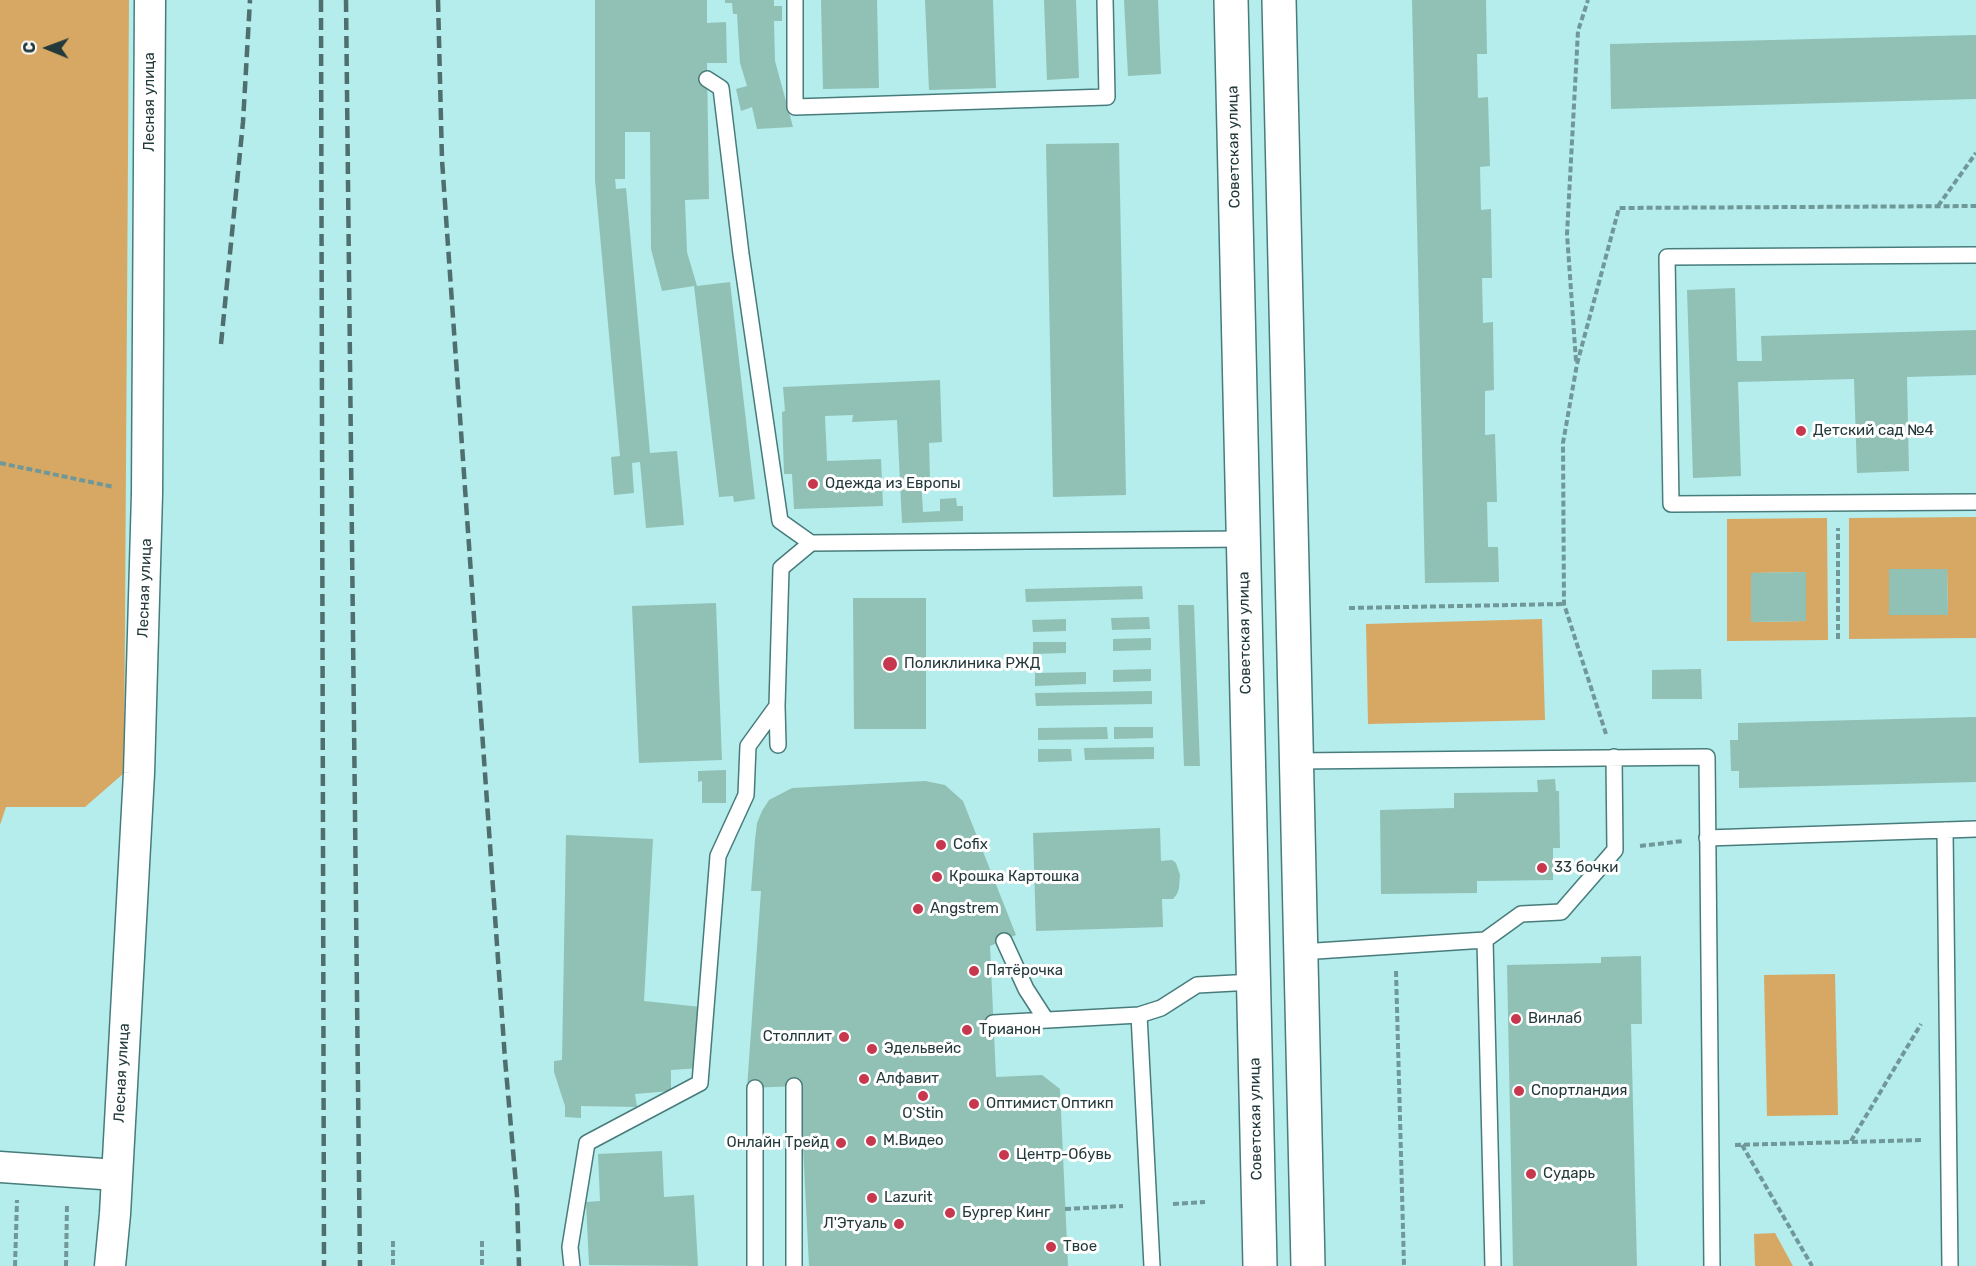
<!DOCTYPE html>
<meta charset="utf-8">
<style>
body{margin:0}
#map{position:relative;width:1976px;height:1266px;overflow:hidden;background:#b5ecec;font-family:Rubik,sans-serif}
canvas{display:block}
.north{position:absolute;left:18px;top:18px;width:60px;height:60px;-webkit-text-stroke:4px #fff;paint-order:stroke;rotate:271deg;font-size:16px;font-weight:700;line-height:24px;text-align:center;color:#23393a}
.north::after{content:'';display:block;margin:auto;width:21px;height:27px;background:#23393a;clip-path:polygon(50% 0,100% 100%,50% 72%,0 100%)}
</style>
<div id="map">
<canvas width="1976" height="1266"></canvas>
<div class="north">С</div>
</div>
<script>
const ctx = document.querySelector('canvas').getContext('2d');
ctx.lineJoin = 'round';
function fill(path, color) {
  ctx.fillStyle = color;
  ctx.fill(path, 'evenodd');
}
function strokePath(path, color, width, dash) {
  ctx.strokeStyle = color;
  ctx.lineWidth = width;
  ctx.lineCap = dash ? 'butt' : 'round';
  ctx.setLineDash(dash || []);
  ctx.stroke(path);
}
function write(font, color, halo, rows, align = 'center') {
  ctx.font = font + ' Rubik,sans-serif';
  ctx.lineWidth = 6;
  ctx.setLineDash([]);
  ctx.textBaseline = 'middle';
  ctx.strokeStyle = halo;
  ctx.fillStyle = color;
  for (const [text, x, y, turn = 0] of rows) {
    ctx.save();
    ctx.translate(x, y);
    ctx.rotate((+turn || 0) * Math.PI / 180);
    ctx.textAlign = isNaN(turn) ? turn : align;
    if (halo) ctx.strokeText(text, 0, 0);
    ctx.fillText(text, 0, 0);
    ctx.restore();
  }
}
const green = new Path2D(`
 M 0,0 L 129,0 L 124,773 L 85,807 L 6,807 L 0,825 Z
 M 1976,517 L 1976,638 L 1849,639 L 1849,518 ZM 1889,569 L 1947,569 L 1948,615 L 1890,615 Z
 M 1827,518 L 1828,640 L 1727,641 L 1727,519 ZM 1805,572 L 1806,621 L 1751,622 L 1751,573 Z
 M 1542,619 L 1545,720 L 1368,724 L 1366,624 Z
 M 1835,974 L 1838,1115 L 1767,1116 L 1764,975 Z
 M 1775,1233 L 1793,1266 L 1755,1266 L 1754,1234 Z`);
const building = new Path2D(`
 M 595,0 L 707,0 L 707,23 L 726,22 L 727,63 L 707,63 L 709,199 L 685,200 L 687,252 L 697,286 L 730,282 L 755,499 L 734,502 L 733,496 L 719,497 L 694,286 L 662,291 L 651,249 L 650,132 L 625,132 L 625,179 L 615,179 L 616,189 L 626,188 L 650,453 L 677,451 L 684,525 L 646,528 L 640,462 L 632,463 L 634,493 L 614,495 L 611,457 L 620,456 L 595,180 Z
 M 725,0 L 774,0 L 774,6 L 782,6 L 782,21 L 774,21 L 775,61 L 793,127 L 757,129 L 752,107 L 741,111 L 736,89 L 747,86 L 740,63 L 737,14 L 733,14 L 732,3 L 725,3 Z
 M 821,0 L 877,0 L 879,88 L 823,89 Z
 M 925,0 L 993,0 L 996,88 L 929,90 Z
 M 1044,0 L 1076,0 L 1079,78 L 1047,80 Z
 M 1124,0 L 1158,0 L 1161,74 L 1128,76 Z
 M 1412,0 L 1486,0 L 1487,54 L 1477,54 L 1478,98 L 1488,97 L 1490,166 L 1480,167 L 1481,210 L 1491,209 L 1492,278 L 1482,278 L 1483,323 L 1493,322 L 1494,390 L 1485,391 L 1485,435 L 1495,434 L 1497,502 L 1487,502 L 1488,547 L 1498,547 L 1499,582 L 1425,583 Z
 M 1976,35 L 1976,99 L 1611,109 L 1610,44 Z
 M 1119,143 L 1126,495 L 1053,497 L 1046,144 Z
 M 1735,288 L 1737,361 L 1762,361 L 1761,336 L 1976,330 L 1976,375 L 1907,377 L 1909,471 L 1857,473 L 1854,379 L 1738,382 L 1741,476 L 1693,478 L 1687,290 Z
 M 940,380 L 942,442 L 929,443 L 930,478 L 921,478 L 923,512 L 940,511 L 940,499 L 956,498 L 957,506 L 963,506 L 963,521 L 902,523 L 897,420 L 852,422 L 853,415 L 825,416 L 827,461 L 881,459 L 883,506 L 794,509 L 792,474 L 784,474 L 782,412 L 785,411 L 783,387 Z
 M 1889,569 L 1947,569 L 1948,615 L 1889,615 Z
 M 1806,572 L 1806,621 L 1751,622 L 1751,573 Z
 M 1142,586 L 1143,599 L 1026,602 L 1025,589 Z
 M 853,598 L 926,598 L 926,729 L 854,729 Z
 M 716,603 L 722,760 L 639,763 L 632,606 Z
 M 1178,605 L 1194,605 L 1200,766 L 1184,766 Z
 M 1149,617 L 1150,629 L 1112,630 L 1111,618 Z
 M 1066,619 L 1066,631 L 1033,632 L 1032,620 Z
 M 1151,638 L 1151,650 L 1113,651 L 1113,639 Z
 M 1033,642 L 1066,642 L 1066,653 L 1033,654 Z
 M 1151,669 L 1151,681 L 1113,682 L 1113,670 Z
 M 1701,669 L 1702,699 L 1652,699 L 1652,670 Z
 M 1086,672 L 1086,684 L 1035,686 L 1035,673 Z
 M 1152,691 L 1152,704 L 1036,706 L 1035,693 Z
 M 1976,717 L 1976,782 L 1739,788 L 1739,771 L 1731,771 L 1730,740 L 1738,740 L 1738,723 Z
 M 1107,727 L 1108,739 L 1038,740 L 1038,728 Z
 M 1114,727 L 1153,727 L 1153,738 L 1114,739 Z
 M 1154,747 L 1154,759 L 1085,760 L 1084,748 Z
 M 1038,749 L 1071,749 L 1072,761 L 1038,762 Z
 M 726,770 L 726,803 L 702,803 L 702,781 L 698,782 L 698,771 Z
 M 1555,779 L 1556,791 L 1559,791 L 1560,848 L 1553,848 L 1553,880 L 1477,881 L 1477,893 L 1381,894 L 1380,810 L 1454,808 L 1454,793 L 1538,792 L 1537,780 Z
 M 925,781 L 945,785 L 963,801 L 1016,935 L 990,946 L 996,1077 L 1042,1075 L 1060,1089 L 1068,1266 L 809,1266 L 800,1086 L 747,1088 L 761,891 L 751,891 L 755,840 L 757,823 L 762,811 L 769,800 L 792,788 Z
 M 1160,828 L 1161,861 L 1172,860 L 1176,863 L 1180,875 L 1179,888 L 1177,894 L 1173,899 L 1162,899 L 1163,927 L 1036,931 L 1033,833 Z
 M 566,835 L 653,839 L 644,1001 L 701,1007 L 701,1068 L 671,1070 L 671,1091 L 635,1094 L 637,1107 L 581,1106 L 581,1118 L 565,1117 L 565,1106 L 554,1072 L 554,1061 L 562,1060 Z
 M 1641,956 L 1642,1024 L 1631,1024 L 1637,1266 L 1513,1266 L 1507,965 L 1601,963 L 1601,957 Z
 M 662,1151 L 664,1197 L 694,1195 L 698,1266 L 589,1265 L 586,1202 L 600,1201 L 598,1154 Z`);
const path = new Path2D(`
 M 1938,206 L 1976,153
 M 1576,361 L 1567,234 L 1578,31 L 1588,0
 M 0,463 L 114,487
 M 1349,608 L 1564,604
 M 1838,639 L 1838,528
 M 1606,734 L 1564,604 L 1563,443 L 1577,364 L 1619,208 L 1976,206
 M 1640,846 L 1683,841
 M 1396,971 L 1404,1266
 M 1851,1141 L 1921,1024
 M 1735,1145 L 1923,1140
 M 1742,1145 L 1812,1266
 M 1173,1204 L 1205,1202
 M 1065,1209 L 1123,1206
 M 393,1241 L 393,1266
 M 482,1241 L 482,1266
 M 15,1266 L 17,1200
 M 66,1266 L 67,1204`);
const lane = new Path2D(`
 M 795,0 L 795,107 L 1107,97 L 1105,0
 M 707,79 L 721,88 L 741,254 L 780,521 L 811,543
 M 1976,255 L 1667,257 L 1671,504 L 1976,502
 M 777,706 L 778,745
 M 1296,761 L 1707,757 L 1712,1266
 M 1945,830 L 1950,1266
 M 1707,838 L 1976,829
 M 1485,940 L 1493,1266
 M 1004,941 L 1026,989 L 1046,1020
 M 1301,952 L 1485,940 L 1521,914 L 1561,912 L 1615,850 L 1614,757
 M 1139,1015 L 1152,1266
 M 993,1023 L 1139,1015 L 1161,1008 L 1197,985 L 1253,982
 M 572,1266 L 570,1247 L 587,1143 L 700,1083 L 718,856 L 746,795 L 748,746 L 777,706 L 781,568 L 811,543 L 1243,539
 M 755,1266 L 755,1088
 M 794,1266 L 794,1086`);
const street = new Path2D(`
 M 0,1167 L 117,1175
 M 110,1266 L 115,1214 L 139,773 L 147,494 L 150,0`);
const secondary = new Path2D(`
 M 1231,0 L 1260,1266
 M 1279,0 L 1308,1266`);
const rail = new Path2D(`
 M 321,0 L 324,1266
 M 346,0 L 360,1266
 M 438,0 L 442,160 L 505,1059 L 517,1196 L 519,1266
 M 221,344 L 243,122 L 250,0`);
const markers = [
 [1801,431,6,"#c7374e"],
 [813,484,6,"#c7374e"],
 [890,664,8,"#c7374e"],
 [941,845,6,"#c7374e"],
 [1542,868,6,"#c7374e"],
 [937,877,6,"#c7374e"],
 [918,909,6,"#c7374e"],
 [974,971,6,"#c7374e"],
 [1516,1019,6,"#c7374e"],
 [967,1030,6,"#c7374e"],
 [844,1037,6,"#c7374e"],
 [872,1049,6,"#c7374e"],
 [864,1079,6,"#c7374e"],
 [1519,1091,6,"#c7374e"],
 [923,1096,6,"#c7374e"],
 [974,1104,6,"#c7374e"],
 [871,1141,6,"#c7374e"],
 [841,1143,6,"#c7374e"],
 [1004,1155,6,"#c7374e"],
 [1531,1174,6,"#c7374e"],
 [872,1198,6,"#c7374e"],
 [950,1213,6,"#c7374e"],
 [899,1224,6,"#c7374e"],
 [1051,1247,6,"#c7374e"]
];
const streetNames = [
 ["Лесная улица",150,102,-90],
 ["Советская улица",1234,147,-91],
 ["Лесная улица",145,588,-88],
 ["Советская улица",1245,633,-91],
 ["Лесная улица",122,1073,-87],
 ["Советская улица",1256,1119,-91]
];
const poiNames = [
 ["Детский сад №4",1813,431],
 ["Одежда из Европы",825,484],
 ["Поликлиника РЖД",904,664],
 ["Cofix",953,845],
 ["33 бочки",1554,868],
 ["Крошка Картошка",949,877],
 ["Angstrem",930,909],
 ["Пятёрочка",986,971],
 ["Винлаб",1528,1019],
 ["Трианон",979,1030],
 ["Столплит",832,1037,"right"],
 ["Эдельвейс",884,1049],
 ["Алфавит",876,1079],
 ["Спортландия",1531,1091],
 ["Оптимист Оптикп",986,1104],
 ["O'Stin",923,1114,"center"],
 ["М.Видео",883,1141],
 ["Онлайн Трейд",829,1143,"right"],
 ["Центр-Обувь",1016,1155],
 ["Сударь",1543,1174],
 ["Lazurit",884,1198],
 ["Бургер Кинг",962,1213],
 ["Л'Этуаль",887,1224,"right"],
 ["Твое",1063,1247]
];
fill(green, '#d6a864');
fill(building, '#90c1b4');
strokePath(lane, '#487c7c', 18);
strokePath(street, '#487c7c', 33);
strokePath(secondary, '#487c7c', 36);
strokePath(path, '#709898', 4, [6, 3]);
strokePath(lane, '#fff', 15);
strokePath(street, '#fff', 30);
strokePath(secondary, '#fff', 33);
strokePath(rail, '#4f6f6f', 4.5, [12, 6]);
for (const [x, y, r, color] of markers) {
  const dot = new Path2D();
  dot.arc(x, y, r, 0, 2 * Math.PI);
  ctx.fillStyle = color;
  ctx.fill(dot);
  strokePath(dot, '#fff', 2);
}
write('15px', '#23393a', '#fff', streetNames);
write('15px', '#23393a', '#fff', poiNames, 'left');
</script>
